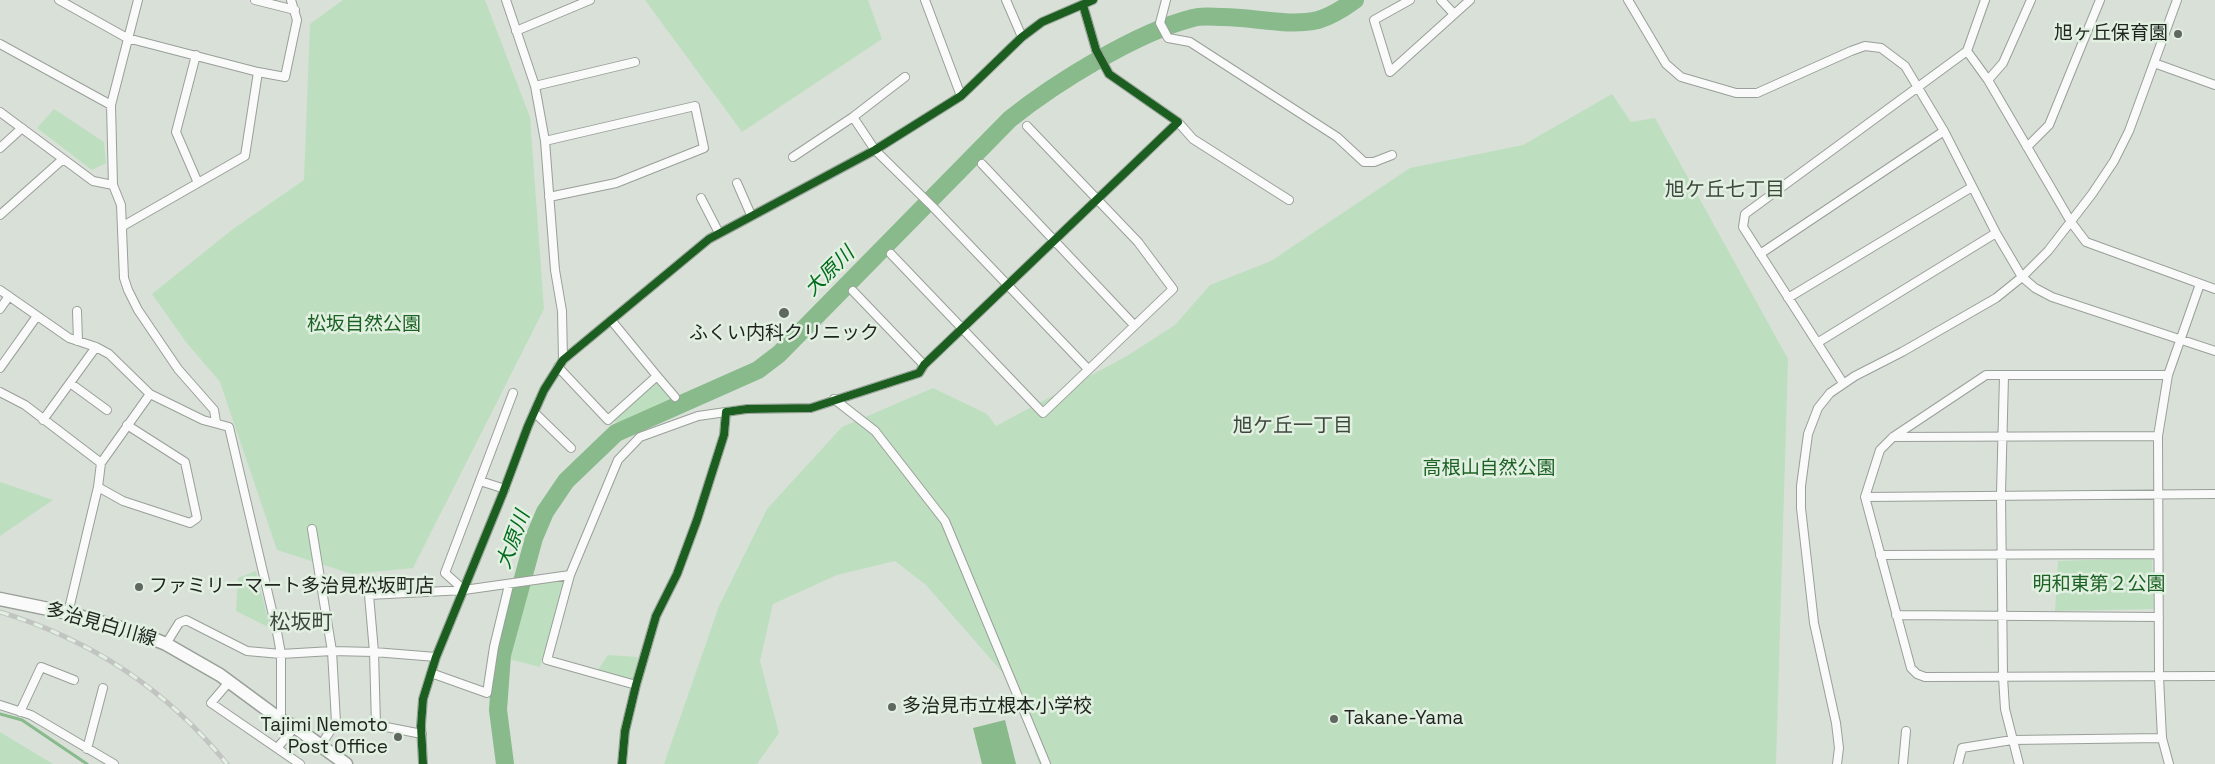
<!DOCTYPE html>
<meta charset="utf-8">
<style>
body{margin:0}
canvas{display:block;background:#d8e0d8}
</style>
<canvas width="2215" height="764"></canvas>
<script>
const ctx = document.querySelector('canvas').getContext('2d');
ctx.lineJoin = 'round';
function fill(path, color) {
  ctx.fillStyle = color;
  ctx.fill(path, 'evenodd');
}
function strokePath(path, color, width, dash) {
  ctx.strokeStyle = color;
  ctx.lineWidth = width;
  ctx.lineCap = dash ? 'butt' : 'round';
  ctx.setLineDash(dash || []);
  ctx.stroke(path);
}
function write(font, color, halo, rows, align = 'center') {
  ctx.font = font + ' "Space Grotesk","Noto Sans JP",sans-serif';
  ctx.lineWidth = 5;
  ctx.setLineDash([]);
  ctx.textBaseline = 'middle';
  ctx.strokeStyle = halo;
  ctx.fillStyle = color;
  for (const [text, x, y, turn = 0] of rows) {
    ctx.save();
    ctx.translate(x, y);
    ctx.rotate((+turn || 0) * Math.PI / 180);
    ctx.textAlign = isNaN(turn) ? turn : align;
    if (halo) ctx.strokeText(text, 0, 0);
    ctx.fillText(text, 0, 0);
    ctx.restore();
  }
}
const green = new Path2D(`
 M 343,0 L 485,0 L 530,117 L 544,309 L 413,568 L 352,574 L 277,550 L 220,382 L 186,342 L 152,294 L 233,229 L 304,180 L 310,24 Z
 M 645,0 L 868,0 L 882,39 L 742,132 Z
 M 1612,94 L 1631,122 L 1655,118 L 1788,359 L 1776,764 L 1039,764 L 1009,680 L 926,585 L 895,561 L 837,575 L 773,604 L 760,661 L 779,733 L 757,764 L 664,764 L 719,606 L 767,509 L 842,427 L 933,388 L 987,414 L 996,426 L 1127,356 L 1175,325 L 1210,285 L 1271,261 L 1410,168 L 1523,145 Z
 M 54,109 L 104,142 L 106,163 L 92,170 L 37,128 Z
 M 653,382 L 659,382 L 672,399 L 619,422 L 615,422 L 615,417 Z
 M 0,482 L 53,500 L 0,536 Z
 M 2152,558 L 2154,609 L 2055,611 L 2058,561 Z
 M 256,571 L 270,628 L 236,611 L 238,578 Z
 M 564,580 L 540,667 L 509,659 L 526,586 Z
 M 608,655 L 638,657 L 632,681 L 597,671 Z
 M 0,732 L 53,764 L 0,764 Z`);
const water = new Path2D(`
 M 1005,720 L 1016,764 L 982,764 L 973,728 Z`);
const stream = new Path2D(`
 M 0,714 L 22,720 L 87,764`);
const river = new Path2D(`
 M 505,764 L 498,710 L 502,655 L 534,538 L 545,512 L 566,481 L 616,433 L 758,370 L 779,354 L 1010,119 C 1055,83 1137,32 1193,18 C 1202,15 1214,17 1223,17 C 1254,17 1288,27 1318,20 C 1332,16 1344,8 1355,0`);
const minor = new Path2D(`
 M 59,0 L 127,38 L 258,72 L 285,77 L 297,20 L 291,0
 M 138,0 L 111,105 L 113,185 L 121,205 L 124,278 L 128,290 L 138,310 L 178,369 L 214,410 L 216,422
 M 255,0 L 295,10
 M 506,0 L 535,86 L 545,141 L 555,270 L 562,311 L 563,360
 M 925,0 L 961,96
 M 1006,0 L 1022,37
 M 1166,0 L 1160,23 L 1168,38 L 1190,42 L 1337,137 L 1364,162 L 1374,162 L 1392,155
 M 1410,0 L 1374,20 L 1390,72 L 1470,0
 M 1441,0 L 1454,14
 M 1628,0 L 1666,64 L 1681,77 L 1736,93 L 1757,93 L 1851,51 L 1865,46 L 1881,48 L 1905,66 L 1944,131 L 1996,233 L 2022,277 L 2035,288 L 2052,297 L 2215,351
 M 516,31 L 590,0
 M 0,44 L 111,105
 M 1967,51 L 1988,80 L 2071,222 L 2086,242 L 2215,289
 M 196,55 L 176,132 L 198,183
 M 2154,63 L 2215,85
 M 1988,80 L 2003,63 L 2031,0
 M 535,86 L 635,62
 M 0,112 L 93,181 L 113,185
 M 853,117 L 875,150 L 933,207 L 1088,369
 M 1178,122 L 1193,139 L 1289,200
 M 545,141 L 695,106 L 704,148 L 616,183 L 549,197
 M 2027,147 L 2049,125 L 2100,0
 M 0,148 L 22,128
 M 793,157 L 853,117 L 905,77
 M 982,164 L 1134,325
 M 737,183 L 751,215
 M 701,198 L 719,233
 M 0,215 L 63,159
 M 123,226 L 245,156 L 258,72
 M 891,254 L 1043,413 L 1173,289 L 1138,242 L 1027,126
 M 1760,254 L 1944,131
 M 0,290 L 69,338 L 96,347 L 109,354 L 150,394 L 203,420 L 229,427 L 277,632 L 281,654 L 281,720
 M 853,291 L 924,365
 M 1788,298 L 1972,187
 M 0,309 L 9,296
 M 77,311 L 78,341
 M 1817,343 L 1996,233
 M 558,367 L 608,420 L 657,376 L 611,320
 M 0,368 L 37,316
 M 2168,375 L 1986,375 L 1893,437 L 1880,450 L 1865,497 L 1911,668 L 1917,674 L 1925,677 L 2215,676
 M 657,376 L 675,397
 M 2004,376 L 2001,494 L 2003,677 L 2005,709 L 2019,764
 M 70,383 L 107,410
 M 1843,383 L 1743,227 L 1745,214 L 1967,51 L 1985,0
 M 0,392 L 25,405 L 101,463
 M 834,399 L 875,431 L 945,521 L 1046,764
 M 534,412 L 571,448
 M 43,420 L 96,347
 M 1893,437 L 2158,436
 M 480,481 L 505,489
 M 98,487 L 123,501 L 190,523 L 197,518 L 185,462 L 127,425
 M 1865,497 L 2215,494
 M 312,529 L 332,651 L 336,722 L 321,745
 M 1880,555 L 2158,554
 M 570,575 L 618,460 L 640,437 L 698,416 L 726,412
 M 464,590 L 445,573 L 513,393
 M 68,613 L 98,487 L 101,463 L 150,394
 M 1896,615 L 2159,617
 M 166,644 L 179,623 L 186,620 L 247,651 L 281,654 L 332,651 L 374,652 L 436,657
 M 431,673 L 487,693 L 494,647 L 509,585
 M 229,682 L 211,703 L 300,764
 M 0,705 L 31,715 L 114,764
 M 20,712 L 41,667 L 74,680
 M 422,734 L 376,725 L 374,652 L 369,595 L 464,590 L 570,575 L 547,660 L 636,685
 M 278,747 L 295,727
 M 87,749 L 103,688
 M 423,764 L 421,726 L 423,699 L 436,657 L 503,493 L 528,426 L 544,390 L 563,360 L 709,239 L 875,150 L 961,96 L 1022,37 L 1042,22 L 1093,0
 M 622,764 L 625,731 L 636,685 L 656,616 L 677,574 L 697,520 L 724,435 L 726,412 L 747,409 L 811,408 L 919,373 L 924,365 L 1178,122 L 1109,74 L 1096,50 L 1083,5
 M 1837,764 L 1839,748 L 1836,723 L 1814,623 L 1801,508 L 1801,486 L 1808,434 L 1818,408 L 1830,393 L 1855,376 L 1902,352 L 1996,298 L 2022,277 L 2048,251 L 2092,194 L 2114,161 L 2129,131 L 2177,0
 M 1903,764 L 1906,731
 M 1958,764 L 1962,748 L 2012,740 L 2162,738
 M 2169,764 L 2162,738 L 2159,677 L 2158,436 L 2168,375 L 2200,284`);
const primary = new Path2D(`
 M 0,599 L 68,613 L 139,633 L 166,644 L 220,675 L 281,720 L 295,727 L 346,764`);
const rail = new Path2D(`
 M 0,612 C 92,640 167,690 227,764`);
const cycleway = new Path2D(`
 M 423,764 L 421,726 L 423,699 L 436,657 L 503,493 L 528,426 L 544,390 L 563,360 L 709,239 L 875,150 L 961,96 L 1022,37 L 1042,22 L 1093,0
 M 622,764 L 625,731 L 636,685 L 656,616 L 677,574 L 697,520 L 724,435 L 726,412 L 747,409 L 811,408 L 919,373 L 924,365 L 1178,122 L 1109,74 L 1096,50 L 1083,5`);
const markers = [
 [2178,34,5,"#606660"],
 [784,313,6,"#606660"],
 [139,587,5,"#606660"],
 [892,707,5,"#606660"],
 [1334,719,5,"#606660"],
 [398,737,5,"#606660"]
];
const poiNames = [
 ["旭ヶ丘保育園",2168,34,"right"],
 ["ふくい内科クリニック",784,334,"center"],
 ["ファミリーマート多治見松坂町店",149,587],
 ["多治見市立根本小学校",902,707],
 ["Takane-Yama",1344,719],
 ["Tajimi Nemoto",388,726,"right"],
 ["Post Office",388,748,"right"]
];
const parkNames = [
 ["松坂自然公園",364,325],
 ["高根山自然公園",1489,469],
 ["明和東第２公園",2099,585]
];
const streetNames = [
 ["多治見白川線",101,625,16]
];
const neighbourhoodNames = [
 ["旭ケ丘七丁目",1725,191],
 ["旭ケ丘一丁目",1293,427]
];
const waterNames = [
 ["大原川",830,272,-45],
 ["大原川",514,540,-70]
];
const quarterNames = [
 ["松坂町",301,623]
];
fill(green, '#bedfbf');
fill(water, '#89ba8b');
strokePath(stream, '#89ba8b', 3);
strokePath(river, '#89ba8b', 18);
strokePath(minor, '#999f99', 10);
strokePath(primary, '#999f99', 15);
strokePath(minor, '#f9faf9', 8);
strokePath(primary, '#f9faf9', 12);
strokePath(rail, '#c2c4c2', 5);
strokePath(rail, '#e2f0e2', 3, [9]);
strokePath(cycleway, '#1b5e20', 8);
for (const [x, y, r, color] of markers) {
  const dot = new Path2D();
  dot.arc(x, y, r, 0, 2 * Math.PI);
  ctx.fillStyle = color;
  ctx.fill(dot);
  strokePath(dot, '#e2f0e2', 2);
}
write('19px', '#1f241f', '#e2f0e2', poiNames, 'left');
write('19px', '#1d6225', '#e2f0e2', parkNames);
write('19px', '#1f241f', '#e2f0e2', streetNames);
write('20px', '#3d483d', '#e2f0e2', neighbourhoodNames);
write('italic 20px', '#006b1a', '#e2f0e2', waterNames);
write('21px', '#3d483d', '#e2f0e2', quarterNames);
</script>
